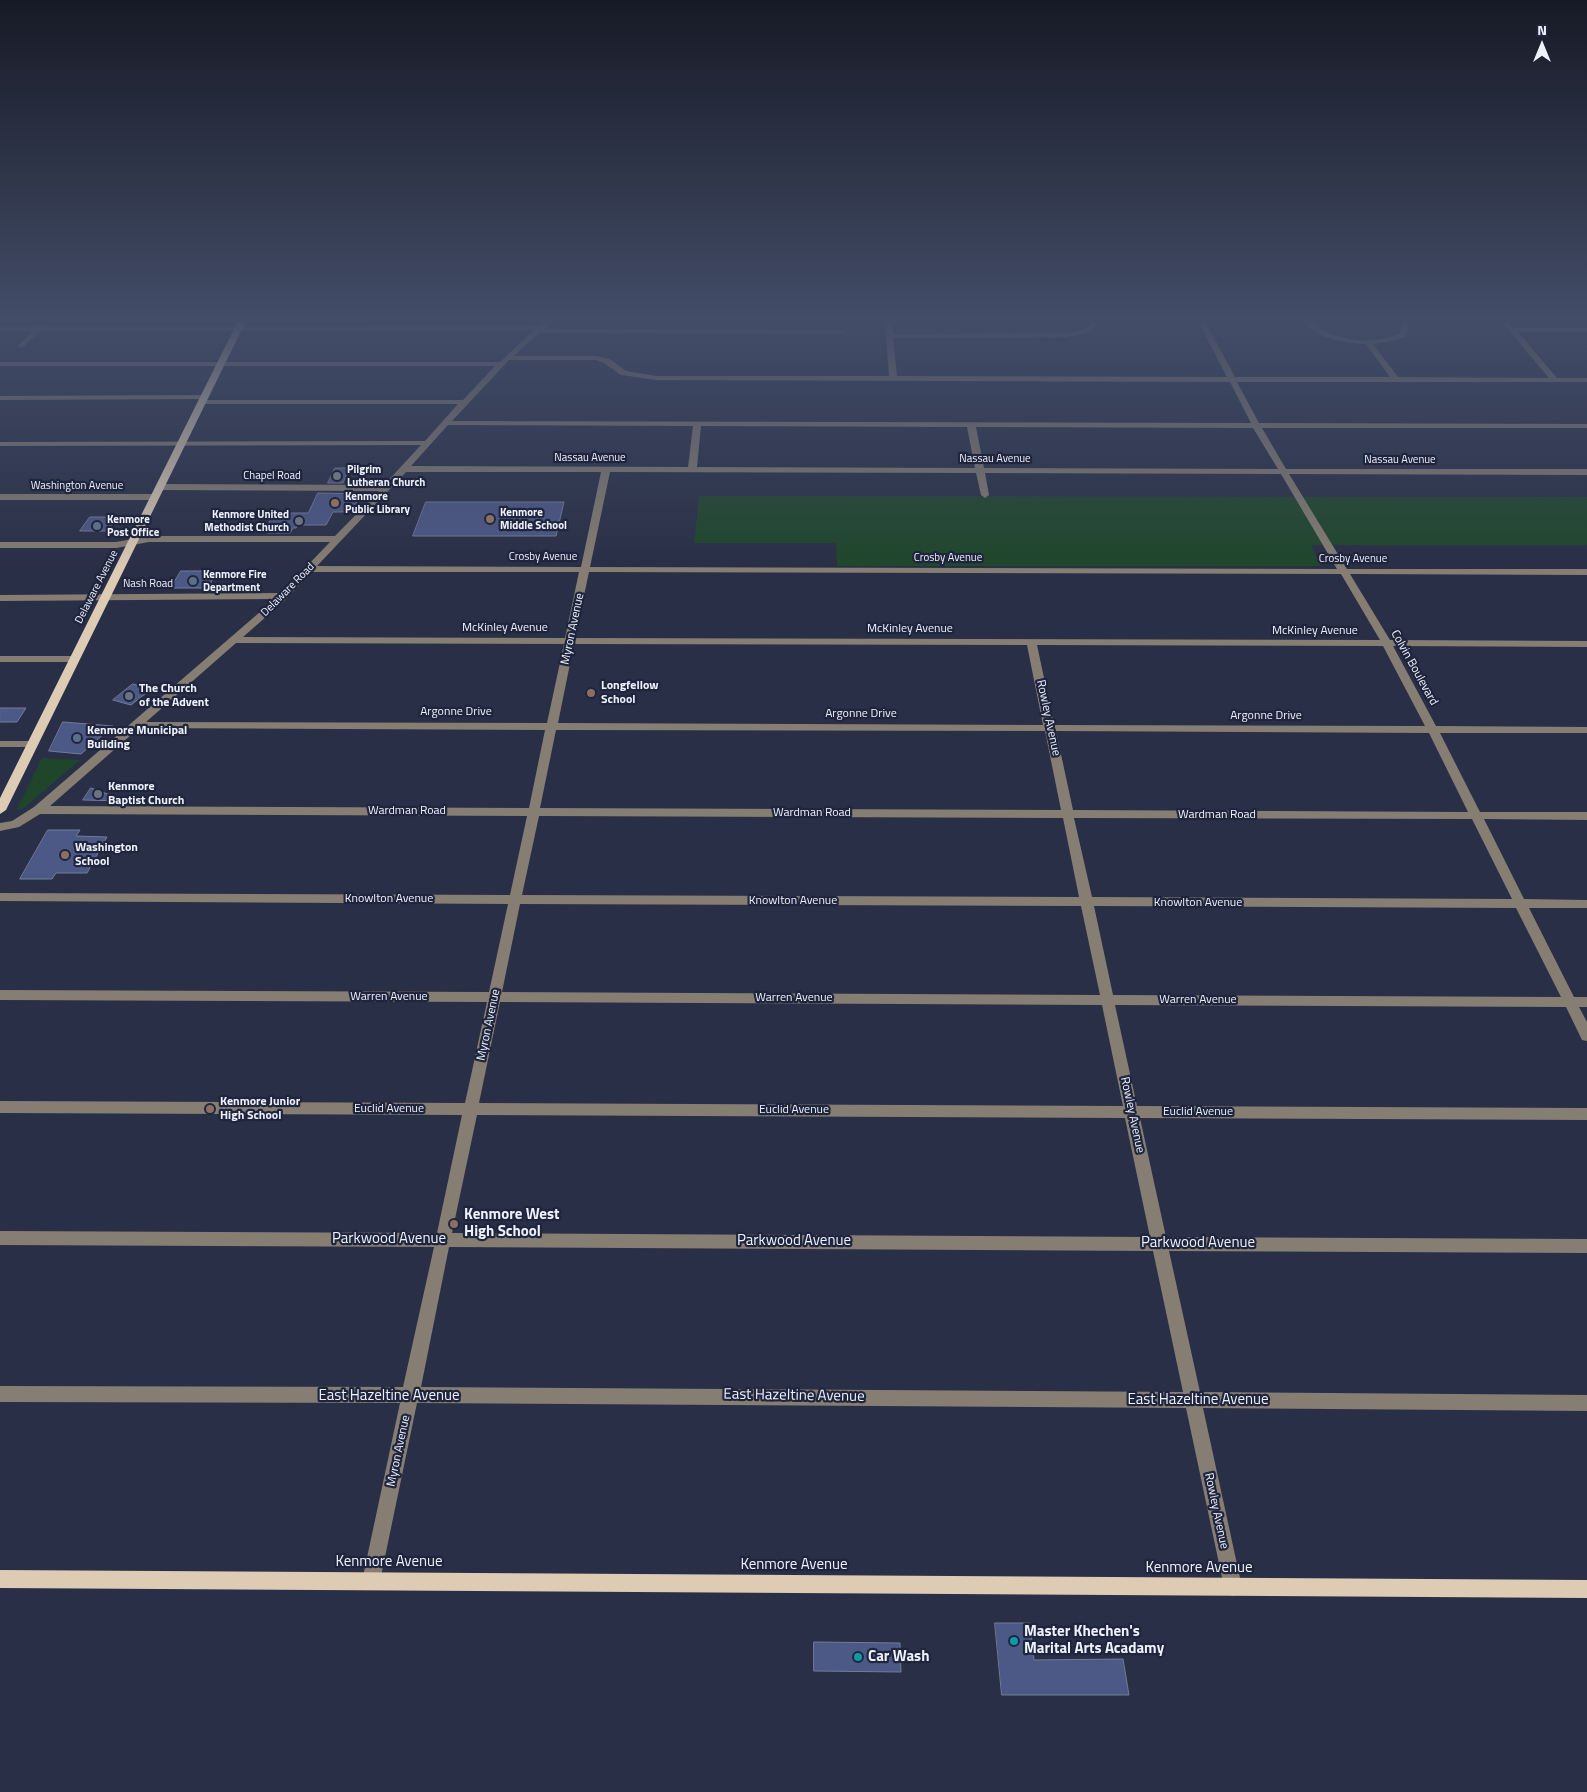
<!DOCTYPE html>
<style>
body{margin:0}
#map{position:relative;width:1587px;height:1792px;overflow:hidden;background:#292f46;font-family:"Titillium Web",sans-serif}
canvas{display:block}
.north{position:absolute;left:1517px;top:20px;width:50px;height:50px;-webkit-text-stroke:4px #1f253c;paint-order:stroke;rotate:0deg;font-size:14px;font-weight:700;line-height:20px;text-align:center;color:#edf1fd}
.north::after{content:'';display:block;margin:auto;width:18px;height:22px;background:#edf1fd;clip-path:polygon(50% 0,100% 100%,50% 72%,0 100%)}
</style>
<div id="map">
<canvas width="1587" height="1792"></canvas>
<div class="north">N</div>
</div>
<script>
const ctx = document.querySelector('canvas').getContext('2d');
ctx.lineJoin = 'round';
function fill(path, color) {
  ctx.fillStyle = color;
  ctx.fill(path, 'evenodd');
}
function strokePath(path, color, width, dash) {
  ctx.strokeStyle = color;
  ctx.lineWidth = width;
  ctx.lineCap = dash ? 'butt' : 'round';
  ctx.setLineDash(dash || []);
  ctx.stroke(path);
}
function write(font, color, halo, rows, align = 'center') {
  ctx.font = font + ' "Titillium Web",sans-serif';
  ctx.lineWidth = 4.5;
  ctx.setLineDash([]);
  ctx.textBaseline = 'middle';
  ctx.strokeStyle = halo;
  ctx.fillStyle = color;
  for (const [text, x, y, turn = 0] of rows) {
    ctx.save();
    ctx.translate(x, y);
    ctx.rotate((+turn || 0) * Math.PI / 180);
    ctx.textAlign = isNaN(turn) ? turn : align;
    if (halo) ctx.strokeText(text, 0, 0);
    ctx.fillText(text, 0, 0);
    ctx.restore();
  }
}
const green = new Path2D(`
 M 699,496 L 1587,497 L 1587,545 L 1311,545 L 1321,566 L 837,566 L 836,543 L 694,543 Z
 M 42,758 L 80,760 L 23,809 L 17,809 Z`);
const building = new Path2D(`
 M 335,468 L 349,468 L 343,483 L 328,483 Z
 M 318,493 L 365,494 L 348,512 L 333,512 L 326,525 L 298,525 L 296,528 L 293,528 L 290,533 L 267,533 L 269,530 L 265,530 L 274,513 L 308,513 Z
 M 426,502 L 564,502 L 556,536 L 413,536 Z
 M 90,517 L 116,517 L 108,531 L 80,531 Z
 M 181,571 L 205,571 L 203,575 L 215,575 L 208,588 L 171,588 Z
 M 133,684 L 151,689 L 131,705 L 113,700 Z
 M 0,708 L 26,708 L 17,722 L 0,722 Z
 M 63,722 L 113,726 L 81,754 L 49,751 Z
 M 91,788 L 124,800 L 123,801 L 83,800 Z
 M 48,830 L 80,830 L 76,836 L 107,837 L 87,873 L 56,873 L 52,879 L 20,879 Z
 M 995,1623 L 1030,1623 L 1034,1660 L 1123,1659 L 1129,1695 L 1002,1695 Z
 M 814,1642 L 900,1643 L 901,1672 L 814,1671 Z`);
const minor = new Path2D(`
 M 545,321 L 553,321 L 544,329 L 841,330 L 845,332 L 841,334 L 539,333 L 514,356 L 596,356 L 610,359 L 626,371 L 656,376 L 889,376 L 885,321 L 892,321 L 893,334 L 1067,333 C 1077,332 1087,331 1093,321 L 1099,321 L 1091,332 L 1067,337 L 893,338 L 897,376 L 1227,377 L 1198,321 L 1205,321 L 1235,377 L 1390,377 L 1366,344 C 1343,343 1319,339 1303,321 L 1311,321 C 1333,342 1371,345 1399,334 L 1402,326 L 1399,321 L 1406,321 L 1410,326 L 1405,337 L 1392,341 L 1373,344 L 1398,377 L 1549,378 L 1501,321 L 1508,321 L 1514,328 L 1587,328 L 1587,332 L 1518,332 L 1557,378 L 1587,378 L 1587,382 L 1237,382 L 1259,423 L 1587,424 L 1587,428 L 1262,428 L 1286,469 L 1587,469 L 1587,475 L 1289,474 L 1347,569 L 1587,569 L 1587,575 L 1350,574 L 1390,640 L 1587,641 L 1587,647 L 1393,646 L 1436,726 L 1587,727 L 1587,733 L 1440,733 L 1480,812 L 1587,812 L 1587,820 L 1484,819 L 1524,899 L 1587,900 L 1587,908 L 1529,908 L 1574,997 L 1587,997 L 1587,1007 L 1579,1007 L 1587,1022 L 1587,1041 L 1582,1040 L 1566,1007 L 1115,1005 L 1137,1106 L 1587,1108 L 1587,1120 L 1140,1118 L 1166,1237 L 1587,1239 L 1587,1253 L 1169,1251 L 1200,1392 L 1587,1395 L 1587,1411 L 1203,1408 L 1242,1587 L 1240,1594 L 1233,1596 L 1226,1594 L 1224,1587 L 1186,1408 L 417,1403 L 380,1581 L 378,1588 L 371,1590 L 364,1588 L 362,1581 L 400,1403 L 0,1402 L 0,1386 L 403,1387 L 434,1247 L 0,1245 L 0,1231 L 437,1233 L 462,1115 L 0,1113 L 0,1101 L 465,1103 L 487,1002 L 0,1000 L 0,990 L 489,992 L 508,904 L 0,901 L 0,893 L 510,895 L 527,816 L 40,814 L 19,827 L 0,831 L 0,823 L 12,821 L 34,807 L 275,599 L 0,601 L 0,595 L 281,593 L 330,542 L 149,542 L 116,548 L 0,548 L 0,542 L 116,542 L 149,536 L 335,536 L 379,491 L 159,490 L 155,487 L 159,484 L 384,485 L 421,445 L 0,446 L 0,442 L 425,441 L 458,404 L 203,404 L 199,402 L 203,400 L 463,400 L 495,366 L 0,366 L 0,362 L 500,362 L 534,330 L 40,331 L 22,348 L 18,346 L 32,331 L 0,331 L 0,327 L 36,327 L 41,324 L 44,327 L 539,326 ZM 509,360 L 596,360 L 604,363 L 621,375 L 656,380 L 1230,382 L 1251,423 L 452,421 ZM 448,425 L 693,426 L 688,467 L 411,466 ZM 701,426 L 967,427 L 975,468 L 697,467 ZM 976,427 L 1253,428 L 1278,469 L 984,468 ZM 406,472 L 601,472 L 581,567 L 317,566 ZM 610,472 L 976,473 L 981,495 L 985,498 L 989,495 L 985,473 L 1281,474 L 1337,569 L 590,567 ZM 312,572 L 579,572 L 565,638 L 243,637 L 283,602 ZM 589,572 L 1341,574 L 1380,640 L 575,638 ZM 236,643 L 564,644 L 547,723 L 146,722 ZM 574,644 L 1027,645 L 1043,725 L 558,723 ZM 1037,645 L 1383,646 L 1425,726 L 1054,725 ZM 139,728 L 545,730 L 529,808 L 50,806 ZM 556,730 L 1045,731 L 1061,810 L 540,808 ZM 1056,731 L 1429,733 L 1468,812 L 1073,810 ZM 539,816 L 1063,818 L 1079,897 L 522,895 ZM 1074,818 L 1472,819 L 1512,899 L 1092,897 ZM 520,904 L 1081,906 L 1100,995 L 502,992 ZM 1094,906 L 1516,908 L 1561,997 L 1113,995 ZM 500,1002 L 1102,1005 L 1123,1106 L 479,1103 ZM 477,1115 L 1125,1118 L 1150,1237 L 452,1233 ZM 449,1247 L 1153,1251 L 1183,1392 L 421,1387 Z
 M 208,395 L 209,397 L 205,399 L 0,400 L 0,396 Z
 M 0,494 L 154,494 L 158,497 L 154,500 L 0,500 Z
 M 0,656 L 74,656 L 79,659 L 74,662 L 0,662 Z
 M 0,741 L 33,741 L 39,744 L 33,747 L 0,747 Z`);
const major = new Path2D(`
 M 238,321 L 246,321 L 6,810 L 0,814 L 0,798 Z
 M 0,1570 L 1587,1580 L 1587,1598 L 0,1588 Z`);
const markers = [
 [337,476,5,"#6b7280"],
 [335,503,5,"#8d6e63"],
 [490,519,5,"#8d6e63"],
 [299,521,5,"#6b7280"],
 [97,526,5,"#5c6f8a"],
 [193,581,5,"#5c6f8a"],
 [591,693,5,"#8d6e63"],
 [129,696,5,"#6b7280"],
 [77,738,5,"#5c6f8a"],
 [98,794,5,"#6b7280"],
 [65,855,5,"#8d6e63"],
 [210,1109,5,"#8d6e63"],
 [454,1224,5,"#8d6e63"],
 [1014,1641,5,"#0f9aa8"],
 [858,1657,5,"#0f9aa8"]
];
const farStreetnames = [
 ["Nassau Avenue",590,458],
 ["Nassau Avenue",995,459],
 ["Nassau Avenue",1400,460],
 ["Chapel Road",272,476],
 ["Washington Avenue",77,486],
 ["Crosby Avenue",543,557],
 ["Crosby Avenue",948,558],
 ["Crosby Avenue",1353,559],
 ["Nash Road",148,584],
 ["Delaware Avenue",97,587,-63],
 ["Delaware Road",288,590,-45]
];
const farPoinames = [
 ["Pilgrim",347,470],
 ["Lutheran Church",347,483],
 ["Kenmore",345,497],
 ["Public Library",345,510],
 ["Kenmore",500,513],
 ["Middle School",500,526],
 ["Kenmore United",289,515,"right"],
 ["Methodist Church",289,528,"right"],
 ["Kenmore",107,520],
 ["Post Office",107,533],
 ["Kenmore Fire",203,575],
 ["Department",203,588]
];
const streetNames = [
 ["McKinley Avenue",505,628],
 ["Myron Avenue",573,629,-78],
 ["McKinley Avenue",910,629],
 ["McKinley Avenue",1315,631],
 ["Colvin Boulevard",1414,668,61],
 ["Argonne Drive",456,712],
 ["Argonne Drive",861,714],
 ["Argonne Drive",1266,716],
 ["Rowley Avenue",1048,718,78],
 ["Wardman Road",407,811],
 ["Wardman Road",812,813],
 ["Wardman Road",1217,815],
 ["Knowlton Avenue",389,899],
 ["Knowlton Avenue",793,901],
 ["Knowlton Avenue",1198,903],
 ["Warren Avenue",389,997],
 ["Warren Avenue",794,998],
 ["Warren Avenue",1198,1000],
 ["Myron Avenue",489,1025,-78],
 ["Euclid Avenue",389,1109],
 ["Euclid Avenue",794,1110],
 ["Euclid Avenue",1198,1112],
 ["Rowley Avenue",1132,1115,78],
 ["Myron Avenue",399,1451,-78],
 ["Rowley Avenue",1216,1511,78]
];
const poiNames = [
 ["Longfellow",601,686],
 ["School",601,700],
 ["The Church",139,689],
 ["of the Advent",139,703],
 ["Kenmore Municipal",87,731],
 ["Building",87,745],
 ["Kenmore",108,787],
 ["Baptist Church",108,801],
 ["Washington",75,848],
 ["School",75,862],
 ["Kenmore Junior",220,1102],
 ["High School",220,1116]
];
const nearPoinames = [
 ["Kenmore West",464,1215],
 ["High School",464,1232],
 ["Master Khechen's",1024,1632],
 ["Marital Arts Acadamy",1024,1649],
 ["Car Wash",868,1657]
];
const nearStreetnames = [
 ["Parkwood Avenue",389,1239],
 ["Parkwood Avenue",794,1241],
 ["Parkwood Avenue",1198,1243],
 ["East Hazeltine Avenue",389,1396],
 ["East Hazeltine Avenue",794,1396,1],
 ["East Hazeltine Avenue",1198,1400],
 ["Kenmore Avenue",389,1562],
 ["Kenmore Avenue",794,1565],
 ["Kenmore Avenue",1199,1568]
];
fill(green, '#1f462a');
fill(building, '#4c5886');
strokePath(building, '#747c97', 1);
fill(minor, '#867e73');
fill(major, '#ddcbb4');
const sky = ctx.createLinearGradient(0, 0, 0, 572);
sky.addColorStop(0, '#171a26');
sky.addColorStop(0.56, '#434d68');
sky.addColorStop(1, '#434d6800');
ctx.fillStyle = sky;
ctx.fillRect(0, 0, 1587, 572);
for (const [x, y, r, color] of markers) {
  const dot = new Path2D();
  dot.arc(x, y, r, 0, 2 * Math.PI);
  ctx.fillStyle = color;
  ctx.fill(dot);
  strokePath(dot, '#1f253c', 2);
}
write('11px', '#edf1fd', '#1f253c', farStreetnames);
write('bold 11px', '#edf1fd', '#1f253c', farPoinames, 'left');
write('12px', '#edf1fd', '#1f253c', streetNames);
write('bold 12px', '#edf1fd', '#1f253c', poiNames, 'left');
write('bold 15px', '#edf1fd', '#1f253c', nearPoinames, 'left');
write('15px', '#edf1fd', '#1f253c', nearStreetnames);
</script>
